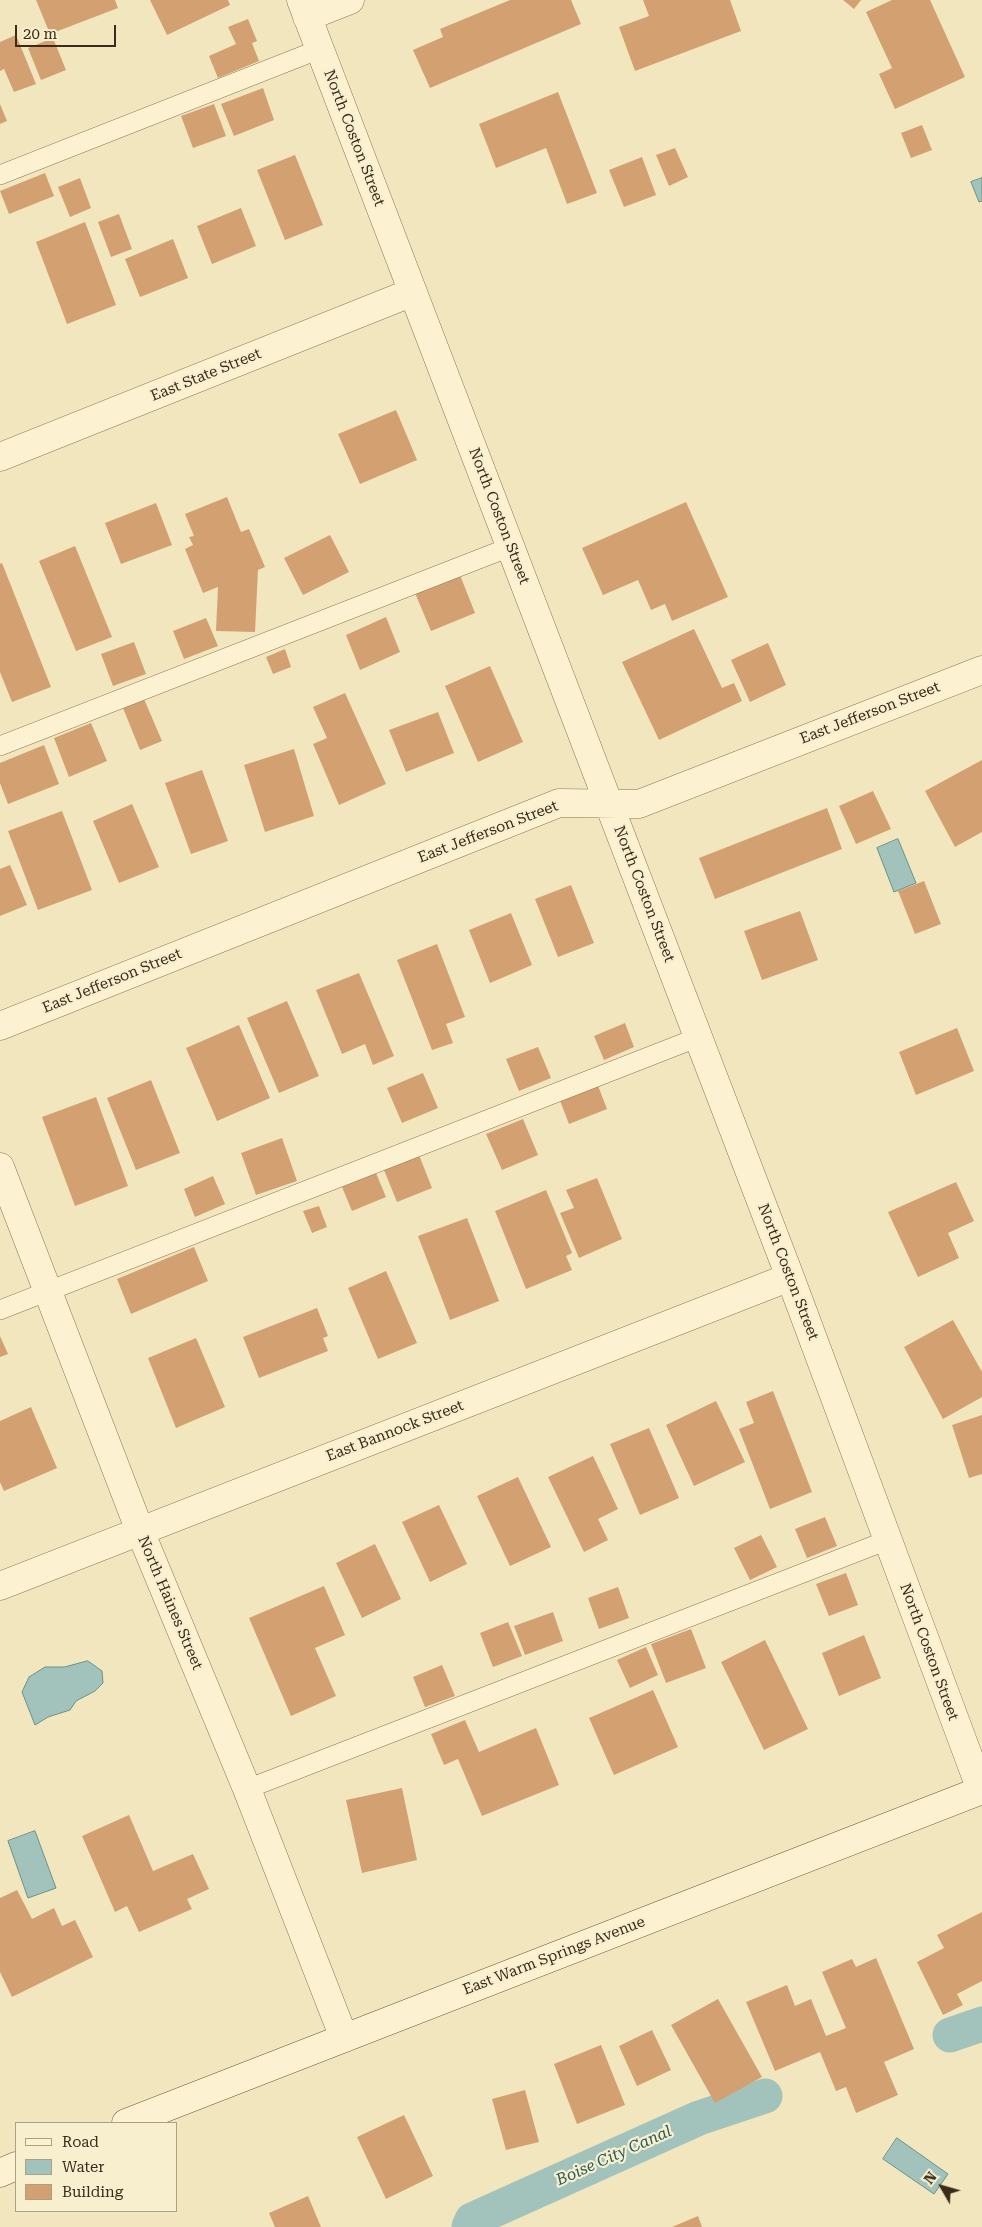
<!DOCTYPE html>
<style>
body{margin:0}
#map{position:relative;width:982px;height:2227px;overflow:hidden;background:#f2e6be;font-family:"Roboto Serif",serif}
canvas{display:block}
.legend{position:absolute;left:15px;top:2122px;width:162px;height:90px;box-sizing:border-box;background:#f8efcf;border:1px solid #aca187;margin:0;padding:6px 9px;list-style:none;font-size:15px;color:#3a2c1b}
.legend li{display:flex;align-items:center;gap:10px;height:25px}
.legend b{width:25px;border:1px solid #aca187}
.north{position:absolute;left:917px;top:2162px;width:50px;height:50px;-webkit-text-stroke:4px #f8efcf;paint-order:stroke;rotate:308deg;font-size:14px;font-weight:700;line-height:20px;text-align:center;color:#3a2c1b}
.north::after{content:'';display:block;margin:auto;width:18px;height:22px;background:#3a2c1b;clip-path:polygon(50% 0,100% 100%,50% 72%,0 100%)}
.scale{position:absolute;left:15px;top:25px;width:101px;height:22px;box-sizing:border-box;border:2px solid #3a2c1b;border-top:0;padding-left:6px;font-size:15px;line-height:18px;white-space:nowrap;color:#3a2c1b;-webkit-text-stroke:4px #f8efcf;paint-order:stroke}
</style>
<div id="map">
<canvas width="982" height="2227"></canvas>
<ul class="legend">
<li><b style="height:6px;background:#fcf2d2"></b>Road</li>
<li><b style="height:14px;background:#a2c3bc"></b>Water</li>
<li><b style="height:14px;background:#d3a171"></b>Building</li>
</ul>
<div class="north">N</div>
<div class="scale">20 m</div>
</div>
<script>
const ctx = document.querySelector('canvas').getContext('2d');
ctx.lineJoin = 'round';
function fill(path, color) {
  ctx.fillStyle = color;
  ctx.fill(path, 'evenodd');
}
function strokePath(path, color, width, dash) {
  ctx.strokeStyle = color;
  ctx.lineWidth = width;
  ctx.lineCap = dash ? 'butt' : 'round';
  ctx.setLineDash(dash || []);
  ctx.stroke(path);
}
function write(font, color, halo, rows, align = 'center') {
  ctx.font = font + ' "Roboto Serif",serif';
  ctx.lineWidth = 4.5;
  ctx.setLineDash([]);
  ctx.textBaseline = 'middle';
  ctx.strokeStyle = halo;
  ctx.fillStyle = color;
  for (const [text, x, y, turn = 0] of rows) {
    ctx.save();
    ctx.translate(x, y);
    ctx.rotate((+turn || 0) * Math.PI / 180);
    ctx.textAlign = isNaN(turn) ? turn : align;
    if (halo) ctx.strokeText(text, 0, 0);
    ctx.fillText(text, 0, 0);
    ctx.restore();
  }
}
const water = new Path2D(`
 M 982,178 L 982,201 L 979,202 L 971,182 Z
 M 898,839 L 916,883 L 894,892 L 877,848 Z
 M 88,1661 L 102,1671 L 103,1683 L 95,1691 L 76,1701 L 70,1710 L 48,1717 L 35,1725 L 22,1692 L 29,1677 L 45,1667 L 64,1667 Z
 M 35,1831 L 56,1888 L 28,1898 L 8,1841 Z
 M 897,2138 L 948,2174 L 934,2194 L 883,2159 Z`);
const canal = new Path2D(`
 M 950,2035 L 982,2024
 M 469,2227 L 472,2220 L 699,2118 L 765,2096`);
const building = new Path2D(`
 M 36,0 L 115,0 L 118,8 L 50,34 Z
 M 150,0 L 228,0 L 230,5 L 167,35 Z
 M 510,0 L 571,0 L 581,24 L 430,88 L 413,50 L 443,37 L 440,29 Z
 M 643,0 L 730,0 L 741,31 L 635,71 L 619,27 L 649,16 Z
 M 843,0 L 861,0 L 854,9 Z
 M 892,0 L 930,0 L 965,77 L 895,109 L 879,74 L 892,68 L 866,12 Z
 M 248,19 L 257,41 L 252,43 L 259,61 L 218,78 L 209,56 L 236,44 L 228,27 Z
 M 16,35 L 36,84 L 14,92 L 4,69 L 0,71 L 0,42 Z
 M 53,38 L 66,70 L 41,80 L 28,48 Z
 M 263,88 L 274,120 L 234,136 L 221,104 Z
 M 558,92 L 597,193 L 567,204 L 546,148 L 496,168 L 479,124 Z
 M 0,104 L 7,121 L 0,124 Z
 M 214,104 L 226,136 L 193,148 L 181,116 Z
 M 922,125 L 932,150 L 911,158 L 901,133 Z
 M 675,148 L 688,177 L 669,186 L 656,155 Z
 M 295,155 L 323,225 L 285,240 L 257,170 Z
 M 642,157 L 656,195 L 624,207 L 609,170 Z
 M 45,173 L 54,196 L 9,214 L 0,191 Z
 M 80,178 L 91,208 L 70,217 L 58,187 Z
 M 241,208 L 256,246 L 212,264 L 197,226 Z
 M 119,214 L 132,249 L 111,257 L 98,222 Z
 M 85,222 L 116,305 L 67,324 L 36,242 Z
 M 173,239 L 188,278 L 140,297 L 125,259 Z
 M 396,410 L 417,460 L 360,484 L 338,434 Z
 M 227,497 L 241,532 L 249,529 L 265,567 L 258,570 L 255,632 L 216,631 L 218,587 L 203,593 L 185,549 L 193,545 L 189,537 L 194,536 L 185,514 Z
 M 686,502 L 728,597 L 672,621 L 665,604 L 651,610 L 638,580 L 603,595 L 582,548 Z
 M 156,503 L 172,545 L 121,564 L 105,523 Z
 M 330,535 L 349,572 L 303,595 L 284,558 Z
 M 75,546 L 112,637 L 76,651 L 39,561 Z
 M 2,563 L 51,687 L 12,702 L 0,672 L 0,564 Z
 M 460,575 L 475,613 L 431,631 L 415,593 Z
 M 386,617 L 400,652 L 360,670 L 346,635 Z
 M 206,618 L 218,646 L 184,659 L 173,631 Z
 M 694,629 L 722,688 L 734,683 L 742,701 L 659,740 L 622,662 Z
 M 134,642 L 146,674 L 113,686 L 101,654 Z
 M 768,643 L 786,685 L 750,702 L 731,660 Z
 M 285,649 L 291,667 L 273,674 L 266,657 Z
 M 490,666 L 523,742 L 478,762 L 445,686 Z
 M 345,693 L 386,784 L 339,805 L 313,744 L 327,738 L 313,707 Z
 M 144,699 L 162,741 L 140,750 L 123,708 Z
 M 438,712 L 454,753 L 406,772 L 389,730 Z
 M 91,723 L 107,761 L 69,777 L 54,738 Z
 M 44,745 L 59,784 L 8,804 L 0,783 L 0,763 Z
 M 294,749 L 314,816 L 265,832 L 244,765 Z
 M 982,760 L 982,832 L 955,847 L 925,791 Z
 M 202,770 L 228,841 L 191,854 L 165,783 Z
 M 873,791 L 891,829 L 856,844 L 839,806 Z
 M 132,804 L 159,867 L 119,883 L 93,821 Z
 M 827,808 L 842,849 L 715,899 L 699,858 Z
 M 62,811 L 92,890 L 38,910 L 8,831 Z
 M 10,865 L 27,905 L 0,916 L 0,869 Z
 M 924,881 L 941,924 L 915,934 L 898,891 Z
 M 571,885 L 594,943 L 558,957 L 535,899 Z
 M 800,911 L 818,960 L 762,980 L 744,931 Z
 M 511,913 L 532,965 L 490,983 L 469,930 Z
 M 437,944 L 465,1017 L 446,1024 L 453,1043 L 432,1050 L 397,960 Z
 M 359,973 L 394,1056 L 373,1065 L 365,1044 L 342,1054 L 316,990 Z
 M 287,1001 L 319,1076 L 279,1093 L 247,1018 Z
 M 625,1023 L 634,1047 L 604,1060 L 594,1036 Z
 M 239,1025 L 270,1098 L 217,1121 L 186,1048 Z
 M 957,1028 L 974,1071 L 916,1095 L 899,1052 Z
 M 538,1047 L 551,1078 L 519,1091 L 506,1059 Z
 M 423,1073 L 438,1108 L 402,1123 L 387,1088 Z
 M 151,1080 L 180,1153 L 136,1170 L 107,1098 Z
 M 597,1083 L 607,1109 L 569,1124 L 559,1098 Z
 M 96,1097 L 128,1186 L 75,1206 L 42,1117 Z
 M 523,1119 L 538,1155 L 502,1170 L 486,1134 Z
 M 282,1138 L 297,1181 L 256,1195 L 241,1153 Z
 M 419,1155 L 432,1188 L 397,1202 L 384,1170 Z
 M 376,1173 L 386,1197 L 352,1211 L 342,1187 Z
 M 213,1176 L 225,1204 L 195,1217 L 184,1189 Z
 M 597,1178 L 622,1239 L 579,1258 L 560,1213 L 574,1208 L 566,1190 Z
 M 956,1182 L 974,1221 L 948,1233 L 959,1258 L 918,1277 L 888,1212 Z
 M 546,1190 L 572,1253 L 566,1256 L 572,1270 L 526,1289 L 495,1211 Z
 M 319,1206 L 327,1227 L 312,1233 L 303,1211 Z
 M 467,1218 L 499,1301 L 450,1320 L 418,1236 Z
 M 194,1247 L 208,1281 L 131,1314 L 117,1279 Z
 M 386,1271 L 417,1343 L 378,1359 L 348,1288 Z
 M 317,1308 L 328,1336 L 323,1338 L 328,1351 L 259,1378 L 243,1337 Z
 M 953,1320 L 982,1372 L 982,1397 L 943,1419 L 904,1347 Z
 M 0,1336 L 8,1354 L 0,1357 Z
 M 196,1338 L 225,1407 L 176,1428 L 148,1358 Z
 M 773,1391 L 812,1492 L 770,1509 L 739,1429 L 754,1423 L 746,1402 Z
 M 716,1401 L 745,1462 L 694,1486 L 666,1425 Z
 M 31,1407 L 57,1468 L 4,1491 L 0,1482 L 0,1421 Z
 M 982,1415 L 982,1474 L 969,1478 L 952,1425 Z
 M 649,1428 L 679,1498 L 640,1515 L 610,1444 Z
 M 593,1456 L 618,1509 L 598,1519 L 608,1540 L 584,1552 L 548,1477 Z
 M 518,1477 L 551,1547 L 510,1566 L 477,1496 Z
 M 439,1505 L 467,1564 L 430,1582 L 402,1522 Z
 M 825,1517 L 837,1546 L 807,1558 L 795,1529 Z
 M 761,1535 L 777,1567 L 750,1580 L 734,1548 Z
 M 375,1544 L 401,1599 L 362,1618 L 336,1563 Z
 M 846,1573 L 858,1605 L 829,1616 L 816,1584 Z
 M 324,1586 L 345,1635 L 315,1648 L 336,1696 L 291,1716 L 249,1618 Z
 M 618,1587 L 629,1618 L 599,1629 L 588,1598 Z
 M 553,1612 L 563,1641 L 525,1655 L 514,1626 Z
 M 508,1622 L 522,1656 L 493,1667 L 480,1633 Z
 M 691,1629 L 706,1668 L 666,1683 L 651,1644 Z
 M 864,1635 L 881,1678 L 839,1696 L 822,1653 Z
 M 765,1640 L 808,1729 L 764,1750 L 721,1662 Z
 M 646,1647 L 658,1675 L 630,1688 L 617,1660 Z
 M 442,1665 L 455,1696 L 425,1707 L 413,1677 Z
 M 653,1690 L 678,1747 L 614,1775 L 589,1718 Z
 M 465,1720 L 479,1752 L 536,1728 L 559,1785 L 482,1816 L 458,1759 L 444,1765 L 431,1734 Z
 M 402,1788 L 417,1860 L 362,1873 L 346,1800 Z
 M 129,1815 L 153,1871 L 193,1854 L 209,1889 L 187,1899 L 192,1909 L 139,1932 L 127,1906 L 115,1912 L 82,1836 Z
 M 17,1890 L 32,1919 L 54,1908 L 62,1926 L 75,1920 L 93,1957 L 12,1997 L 0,1972 L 0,1898 Z
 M 982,1912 L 982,1981 L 957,1994 L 963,2005 L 943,2015 L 917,1962 L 944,1948 L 937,1935 Z
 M 876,1958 L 914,2049 L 884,2062 L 898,2095 L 856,2113 L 846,2087 L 836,2091 L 820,2052 L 775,2071 L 746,2002 L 787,1985 L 795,2006 L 811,1999 L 826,2036 L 846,2028 L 822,1972 L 852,1959 L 856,1967 Z
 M 718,1999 L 762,2077 L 715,2103 L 671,2025 Z
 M 652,2030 L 671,2070 L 637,2086 L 619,2046 Z
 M 601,2045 L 625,2105 L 577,2124 L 554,2064 Z
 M 525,2090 L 539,2142 L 506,2150 L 492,2099 Z
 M 404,2115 L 433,2176 L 386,2199 L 357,2137 Z
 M 308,2196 L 321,2227 L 275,2227 L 269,2213 Z
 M 698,2216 L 702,2227 L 672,2227 Z`);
const lane = new Path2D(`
 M 0,175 L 320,49
 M 0,746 L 510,547
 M 0,1310 L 699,1037
 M 247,1789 L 888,1540`);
const street = new Path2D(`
 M 301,0 L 790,1277 L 981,1790
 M 307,17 L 350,0
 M 0,457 L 413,292
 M 0,1026 L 559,803 L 639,804 L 982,670
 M 0,1167 L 140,1531 L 247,1789 L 344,2038
 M 0,1586 L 790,1277`);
const secondary = new Path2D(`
 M 126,2123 L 982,1790
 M 0,2173 L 16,2166`);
const streetNames = [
 ["North Coston Street",354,138,69],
 ["East State Street",206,375,-22],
 ["North Coston Street",499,516,69],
 ["East Jefferson Street",870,713,-21],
 ["East Jefferson Street",488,832,-21],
 ["North Coston Street",644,894,69],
 ["East Jefferson Street",112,981,-22],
 ["North Coston Street",788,1272,69],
 ["East Bannock Street",395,1431,-21],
 ["North Haines Street",170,1603,67],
 ["North Coston Street",929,1652,70],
 ["East Warm Springs Avenue",554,1956,-21]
];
const waterNames = [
 ["Boise City Canal",614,2156,-24]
];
fill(water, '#a2c3bc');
strokePath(water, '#68928a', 1);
strokePath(canal, '#a2c3bc', 35);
fill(building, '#d3a171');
strokePath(lane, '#8c7655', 20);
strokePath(street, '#8c7655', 29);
strokePath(secondary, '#6d5739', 29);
strokePath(lane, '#fcf2d2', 19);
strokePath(street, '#fcf2d2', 28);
strokePath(secondary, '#fcf2d2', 28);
write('15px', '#3a2c1b', '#f8efcf', streetNames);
write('italic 16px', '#295b5b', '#f8efcf', waterNames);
</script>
